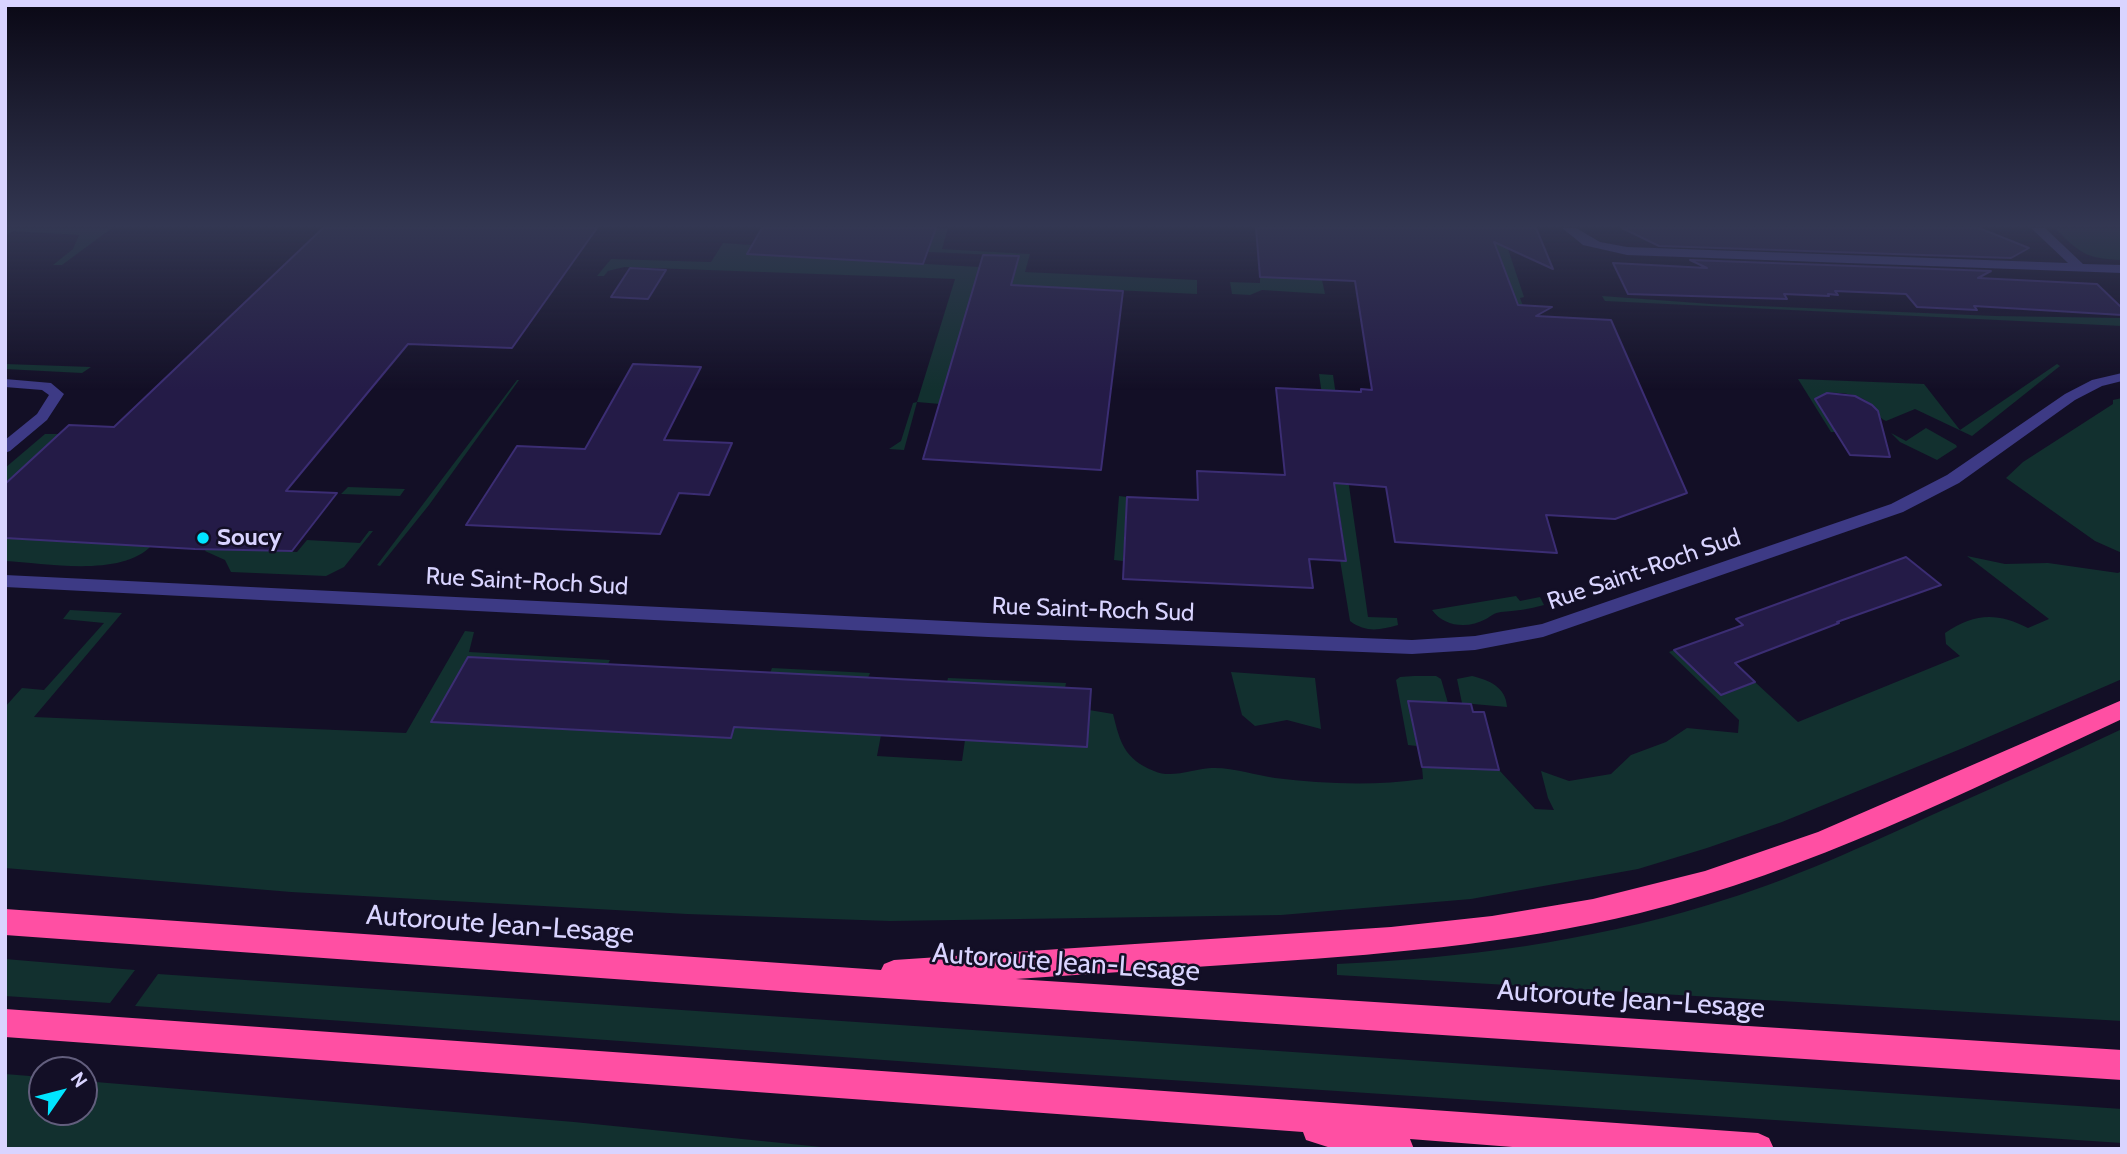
<!DOCTYPE html>
<style>
body{margin:0}
#map{position:relative;width:2127px;height:1154px;overflow:hidden;background:#130f26;font-family:Cabin,sans-serif}
canvas{display:block}
.frame{position:absolute;inset:0;border:7px solid #d9d4ff;pointer-events:none}
.north{position:absolute;left:28px;top:1056px;width:70px;height:70px;box-sizing:border-box;background:#130f26;border:2px solid #625e7d;border-radius:50%;rotate:55deg;font-size:19px;font-weight:700;line-height:28px;text-align:center;color:#d9d4ff}
.north::after{content:'';display:block;margin:auto;width:24px;height:32px;background:#00e5ff;clip-path:polygon(50% 0,100% 100%,50% 72%,0 100%)}
</style>
<div id="map">
<canvas width="2127" height="1154"></canvas>
<div class="frame"></div>
<div class="north">N</div>
</div>
<script>
const ctx = document.querySelector('canvas').getContext('2d');
ctx.lineJoin = 'round';
function fill(path, color) {
  ctx.fillStyle = color;
  ctx.fill(path, 'evenodd');
}
function strokePath(path, color, width, dash) {
  ctx.strokeStyle = color;
  ctx.lineWidth = width;
  ctx.lineCap = dash ? 'butt' : 'round';
  ctx.setLineDash(dash || []);
  ctx.stroke(path);
}
function write(font, color, halo, rows, align = 'center') {
  ctx.font = font + ' Cabin,sans-serif';
  ctx.lineWidth = 5;
  ctx.setLineDash([]);
  ctx.textBaseline = 'middle';
  ctx.strokeStyle = halo;
  ctx.fillStyle = color;
  for (const [text, x, y, turn = 0] of rows) {
    ctx.save();
    ctx.translate(x, y);
    ctx.rotate((+turn || 0) * Math.PI / 180);
    ctx.textAlign = isNaN(turn) ? turn : align;
    if (halo) ctx.strokeText(text, 0, 0);
    ctx.fillText(text, 0, 0);
    ctx.restore();
  }
}
const green = new Path2D(`
 M 5,228 L 112,228 L 62,265 L 53,265 L 73,249 L 79,235 L 13,231 L 5,236 Z
 M 936,228 L 948,228 L 942,249 L 1030,254 L 1025,272 L 1197,280 L 1197,294 L 1011,285 L 1018,256 L 928,252 Z
 M 1489,228 L 1501,228 L 1524,297 L 1520,298 L 1523,306 L 1456,302 Z
 M 2122,228 L 2122,260 C 2087,259 2079,253 2055,228 Z
 M 723,243 L 752,245 L 748,254 L 980,267 L 940,404 L 917,402 L 904,450 L 889,449 L 901,441 L 913,403 L 917,402 L 955,279 L 624,267 L 608,271 L 604,276 L 597,276 L 611,259 L 711,262 Z
 M 1260,277 L 1322,280 L 1325,294 L 1262,290 L 1250,295 L 1232,294 L 1230,282 L 1260,283 Z
 M 1602,296 L 1711,304 L 1995,316 L 2122,318 L 2122,326 L 1605,301 Z
 M 5,364 L 91,367 L 82,373 L 5,369 Z
 M 2057,364 L 2060,366 L 1972,436 L 1915,409 L 1886,421 C 1877,417 1878,411 1871,405 C 1861,394 1841,392 1827,393 L 1818,404 L 1841,432 L 1831,432 L 1798,379 L 1924,384 L 1960,430 Z
 M 1319,374 L 1333,375 L 1368,617 L 1397,618 L 1398,625 C 1380,630 1366,633 1350,621 L 1340,560 L 1346,560 Z
 M 517,380 L 519,380 L 429,505 L 380,566 L 377,565 Z
 M 2122,398 L 2122,553 L 2095,541 L 2006,478 L 2023,462 L 2113,404 L 2113,400 Z
 M 1926,428 L 1956,445 L 1957,447 L 1937,460 L 1900,442 L 1891,433 L 1906,441 Z
 M 45,434 L 60,434 L 5,484 L 5,468 Z
 M 348,487 L 405,489 L 400,496 L 341,494 Z
 M 1119,496 L 1127,497 L 1123,561 L 1114,560 Z
 M 369,531 L 373,531 L 344,567 L 326,576 L 231,572 L 225,560 L 205,551 L 208,547 L 297,552 L 307,540 L 360,543 Z
 M 5,538 L 152,545 C 122,578 46,563 5,561 Z
 M 1967,556 L 2005,564 L 2048,563 L 2118,573 L 2122,571 L 2122,679 L 1963,748 L 1782,822 L 1707,848 L 1638,869 L 1471,899 L 1281,915 L 890,921 L 687,914 L 291,892 L 5,868 L 5,707 L 22,688 L 44,690 L 104,623 L 63,619 L 70,610 L 122,613 L 34,717 L 406,733 L 465,631 L 474,632 L 469,652 L 610,660 L 608,664 L 468,657 L 432,722 L 730,738 L 734,727 L 881,735 L 877,756 L 962,761 L 965,740 L 1086,747 L 1089,710 L 1113,714 C 1120,742 1124,759 1154,771 C 1172,779 1193,769 1211,768 C 1232,767 1255,775 1275,778 C 1324,784 1374,786 1423,779 L 1422,767 L 1499,770 L 1535,809 L 1554,810 L 1548,798 L 1541,771 L 1569,781 L 1611,774 L 1631,755 L 1666,742 L 1687,728 L 1738,733 L 1739,720 L 1669,652 L 1674,650 L 1721,695 L 1755,682 L 1798,722 L 1960,656 L 1946,644 L 1945,633 C 1974,613 1997,612 2028,628 L 2049,619 Z
 M 1516,596 L 1520,601 L 1540,597 L 1544,605 C 1529,609 1516,611 1501,612 C 1494,613 1491,616 1486,619 C 1468,629 1444,627 1432,610 Z
 M 772,668 L 870,673 L 868,678 L 770,673 Z
 M 1231,672 L 1315,678 L 1321,729 L 1287,720 L 1255,726 L 1242,715 Z
 M 1414,676 L 1436,676 L 1441,679 L 1448,703 L 1408,701 L 1417,746 L 1408,745 L 1396,680 L 1400,677 Z
 M 1472,676 C 1489,680 1506,687 1507,707 L 1462,703 L 1457,679 Z
 M 948,678 L 1066,683 L 1065,688 L 947,682 Z
 M 2122,729 L 2122,1021 L 1337,975 L 1337,964 C 1463,958 1587,942 1708,905 C 1789,881 1866,845 1943,810 C 2003,783 2063,757 2122,729 Z
 M 5,959 L 135,970 L 110,1003 L 5,996 Z
 M 158,974 L 2122,1109 L 2122,1143 L 1050,1072 L 135,1006 Z
 M 5,1074 L 42,1077 L 42,1112 L 84,1112 L 84,1081 L 574,1122 L 841,1149 L 5,1149 Z`);
const building = new Path2D(`
 M 323,228 L 597,228 L 512,348 L 408,344 L 286,491 L 337,493 L 292,551 L 195,549 L 5,538 L 5,484 L 69,425 L 114,427 Z
 M 762,228 L 936,228 L 923,264 L 747,254 Z
 M 1256,228 L 1536,228 L 1553,269 L 1494,242 L 1518,305 L 1552,307 L 1536,316 L 1611,320 L 1687,493 L 1615,519 L 1546,515 L 1557,553 L 1395,542 L 1386,487 L 1334,483 L 1346,561 L 1309,559 L 1313,588 L 1123,579 L 1127,497 L 1198,500 L 1197,471 L 1285,475 L 1276,388 L 1361,392 L 1361,389 L 1372,390 L 1355,281 L 1260,277 Z
 M 1622,228 L 1979,228 L 2029,248 L 2011,258 L 1659,246 Z
 M 983,255 L 1019,256 L 1011,285 L 1123,291 L 1101,470 L 923,459 Z
 M 1690,260 L 1991,271 L 1978,278 L 2097,284 L 2122,308 L 2122,315 L 1974,306 L 1977,310 L 1917,307 L 1906,294 L 1835,291 L 1838,295 L 1828,294 L 1829,296 L 1784,294 L 1787,299 L 1628,294 L 1613,263 L 1707,268 Z
 M 630,268 L 666,270 L 648,299 L 611,297 Z
 M 633,364 L 701,367 L 664,440 L 732,443 L 709,495 L 679,493 L 660,534 L 466,525 L 517,446 L 585,449 Z
 M 1827,393 L 1855,396 L 1872,405 L 1878,411 L 1890,457 L 1850,455 L 1815,399 Z
 M 1906,557 L 1941,585 L 1837,622 L 1839,623 L 1735,663 L 1755,682 L 1721,695 L 1674,650 L 1743,625 L 1736,619 Z
 M 468,657 L 1091,689 L 1087,747 L 734,727 L 731,738 L 431,722 Z
 M 1408,701 L 1471,704 L 1473,712 L 1484,712 L 1499,770 L 1422,767 Z`);
const minor = new Path2D(`
 M 1562,228 L 1576,228 L 1600,242 L 1627,247 L 2068,263 L 2031,228 L 2045,228 L 2083,264 L 2122,265 L 2122,273 L 1627,255 L 1583,245 Z
 M 2122,373 L 2122,381 L 2102,386 L 2075,400 L 1959,483 L 1903,512 L 1543,637 L 1475,650 L 1412,654 L 988,637 L 5,587 L 5,575 L 988,623 L 1412,640 L 1475,636 L 1542,624 L 1891,504 L 1947,475 L 2065,394 L 2092,380 Z
 M 5,379 L 51,383 L 64,394 L 47,420 L 10,451 L 5,453 L 5,440 L 37,414 L 49,395 L 42,390 L 5,387 Z`);
const motorway = new Path2D(`
 M 2122,700 L 2122,719 C 1965,792 1809,871 1640,913 C 1509,945 1375,955 1240,964 C 1165,969 1090,974 1016,979 L 2122,1050 L 2122,1080 L 808,993 L 5,935 L 5,909 L 881,970 L 884,964 L 894,960 L 1391,927 L 1492,916 L 1593,899 L 1705,871 L 1818,832 Z
 M 5,1009 L 1758,1133 L 1769,1138 L 1774,1149 L 1538,1149 L 1410,1139 L 1414,1149 L 1334,1149 L 1306,1140 L 1303,1132 L 5,1037 Z`);
const markers = [
 [203,538,7,"#00e5ff"]
];
const poiNames = [
 ["Soucy",217,538]
];
const streetNames = [
 ["Rue Saint-Roch Sud",1644,570,-19],
 ["Rue Saint-Roch Sud",527,582,3],
 ["Rue Saint-Roch Sud",1093,610,2]
];
const nearStreetnames = [
 ["Autoroute Jean-Lesage",500,925,4],
 ["Autoroute Jean-Lesage",1066,963,4],
 ["Autoroute Jean-Lesage",1631,1000,4]
];
fill(green, '#12302f');
fill(building, '#241b47');
strokePath(building, '#3b2d73', 2);
fill(minor, '#3d3a85');
fill(motorway, '#ff4fa3');
const sky = ctx.createLinearGradient(0, 0, 0, 390);
sky.addColorStop(0, '#0a0815');
sky.addColorStop(0.58, '#333752');
sky.addColorStop(1, '#33375200');
ctx.fillStyle = sky;
ctx.fillRect(0, 0, 2127, 390);
for (const [x, y, r, color] of markers) {
  const dot = new Path2D();
  dot.arc(x, y, r, 0, 2 * Math.PI);
  ctx.fillStyle = color;
  ctx.fill(dot);
  strokePath(dot, '#130f26', 2.5);
}
write('bold 24px', '#d9d4ff', '#130f26', poiNames, 'left');
write('24px', '#d9d4ff', '#130f26', streetNames);
write('28px', '#d9d4ff', '#130f26', nearStreetnames);
</script>
